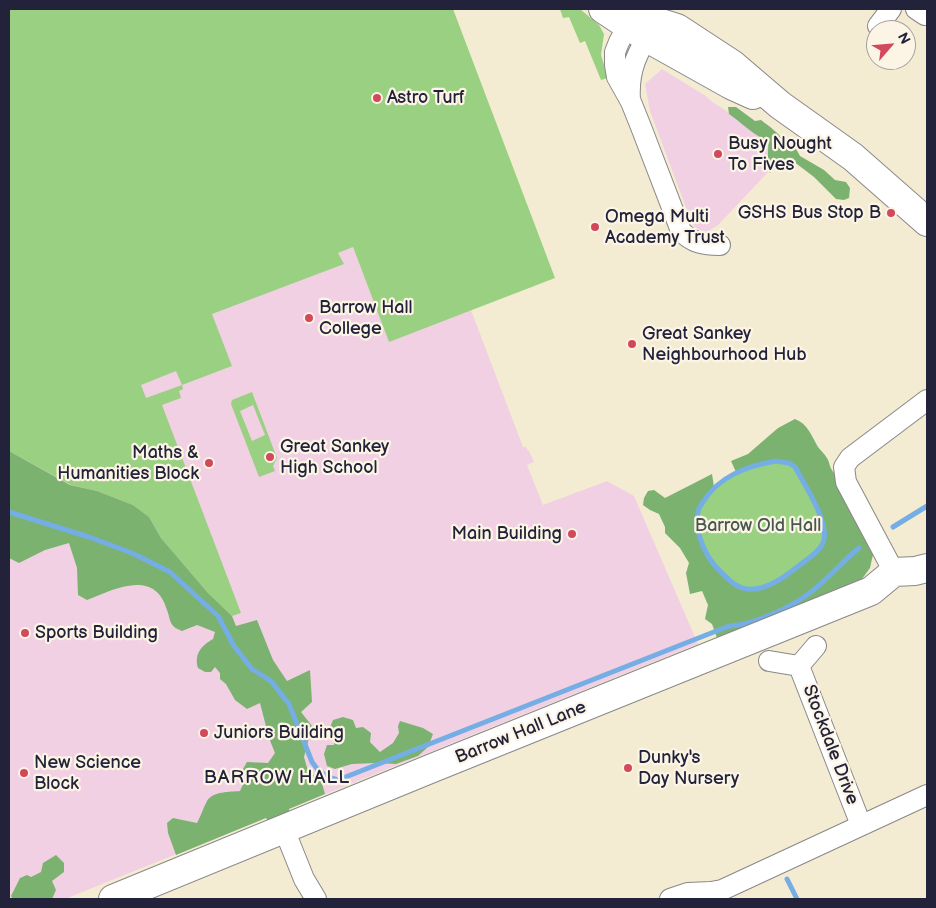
<!DOCTYPE html>
<style>
body{margin:0}
#map{position:relative;width:936px;height:908px;overflow:hidden;background:#f3ecd3;font-family:"Balsamiq Sans",sans-serif}
canvas{display:block}
.frame{position:absolute;inset:0;border:10px solid #22223b;pointer-events:none}
.north{position:absolute;left:866px;top:20px;width:50px;height:50px;box-sizing:border-box;background:#fcf5e5;border:1px solid #a5a1a1;border-radius:50%;rotate:63deg;font-size:14px;font-weight:700;line-height:20px;text-align:center;color:#22223b}
.north::after{content:'';display:block;margin:auto;width:18px;height:22px;background:#d1495b;clip-path:polygon(50% 0,100% 100%,50% 72%,0 100%)}
</style>
<div id="map">
<canvas width="936" height="908"></canvas>
<div class="frame"></div>
<div class="north">N</div>
</div>
<script>
const ctx = document.querySelector('canvas').getContext('2d');
ctx.lineJoin = 'round';
function fill(path, color) {
  ctx.fillStyle = color;
  ctx.fill(path, 'evenodd');
}
function strokePath(path, color, width, dash) {
  ctx.strokeStyle = color;
  ctx.lineWidth = width;
  ctx.lineCap = dash ? 'butt' : 'round';
  ctx.setLineDash(dash || []);
  ctx.stroke(path);
}
function write(font, color, halo, rows, align = 'center') {
  ctx.font = font + ' "Balsamiq Sans",sans-serif';
  ctx.lineWidth = 4.5;
  ctx.setLineDash([]);
  ctx.textBaseline = 'middle';
  ctx.strokeStyle = halo;
  ctx.fillStyle = color;
  for (const [text, x, y, turn = 0] of rows) {
    ctx.save();
    ctx.translate(x, y);
    ctx.rotate((+turn || 0) * Math.PI / 180);
    ctx.textAlign = isNaN(turn) ? turn : align;
    if (halo) ctx.strokeText(text, 0, 0);
    ctx.fillText(text, 0, 0);
    ctx.restore();
  }
}
const built = new Path2D(`
 M 662,69 L 706,96 L 711,101 L 771,140 L 772,168 L 718,225 L 707,232 L 702,231 L 695,227 L 691,221 L 650,111 L 645,84 Z
 M 9,86 L 338,253 L 353,247 L 389,341 L 471,310 L 523,447 L 526,447 L 528,451 L 529,451 L 534,462 L 527,465 L 543,505 L 607,481 L 634,496 L 698,644 L 65,899 L 9,899 Z`);
const green = new Path2D(`
 M 9,9 L 453,9 L 555,278 L 389,342 L 353,247 L 338,253 L 344,264 L 212,314 L 232,366 L 182,385 L 183,389 L 179,391 L 181,398 L 162,405 L 241,613 L 232,616 L 208,593 L 161,538 L 149,517 L 133,505 L 97,491 L 71,485 L 9,451 ZM 176,371 L 182,385 L 146,398 L 141,385 Z
 M 560,9 L 580,9 L 599,25 L 604,34 L 601,55 L 608,78 L 601,80 L 585,41 L 580,43 L 569,17 L 563,18 Z
 M 252,392 L 277,458 L 273,466 L 275,471 L 259,477 L 231,404 L 232,400 ZM 253,405 L 265,435 L 252,441 L 240,411 Z
 M 776,461 L 789,463 L 795,467 C 804,484 831,524 823,543 C 819,552 808,559 801,564 C 786,576 767,591 747,589 C 737,588 729,580 722,573 C 712,564 704,551 700,538 C 698,531 696,520 698,512 C 698,509 701,505 703,502 C 719,476 747,466 776,461 Z`);
const forest = new Path2D(`
 M 728,107 L 736,107 L 755,121 L 761,120 C 770,127 781,134 785,144 L 795,147 L 800,156 L 824,170 L 835,180 L 846,182 L 850,188 L 849,198 L 844,200 L 836,199 L 814,177 L 793,161 L 772,170 L 770,173 L 767,169 C 769,160 767,151 769,141 C 754,136 742,123 729,114 Z
 M 795,419 C 808,424 811,435 818,447 C 821,451 826,455 828,460 C 831,467 829,467 835,474 L 874,550 L 870,568 L 859,583 L 729,639 L 717,638 L 712,624 L 705,619 L 708,605 L 702,591 L 690,594 L 686,573 L 689,563 L 680,548 L 665,533 L 665,527 L 659,514 L 650,510 L 643,505 L 644,498 L 648,491 L 654,490 L 665,498 L 712,474 L 714,487 C 709,494 699,504 698,512 C 693,539 718,582 745,589 C 764,593 789,574 803,563 C 812,555 825,547 824,533 C 823,510 806,487 795,467 C 777,456 755,465 736,472 L 731,461 L 748,454 L 778,428 Z
 M 9,451 L 70,485 L 97,491 L 133,505 L 149,517 L 161,538 L 208,593 L 232,616 L 236,626 L 257,620 L 273,660 L 287,681 L 310,670 L 312,702 L 301,712 L 312,726 L 304,757 L 308,771 L 321,780 L 325,794 L 289,809 L 290,819 L 272,826 L 266,818 L 176,855 L 168,833 L 167,823 L 173,818 L 197,823 C 201,816 203,808 207,801 C 213,791 230,792 240,791 L 246,778 L 243,769 L 247,762 L 268,763 L 275,753 L 269,738 L 260,703 L 247,709 L 235,700 L 226,684 L 220,679 L 220,673 L 215,667 L 211,672 L 205,672 L 198,668 C 194,654 201,646 213,639 L 215,632 L 197,625 L 182,631 C 169,626 171,621 167,610 C 155,568 114,589 87,600 L 78,595 L 77,568 L 69,543 L 45,550 L 19,563 L 9,558 Z
 M 343,717 L 353,720 L 356,728 L 363,727 L 371,733 L 370,742 L 380,752 L 393,743 L 399,733 L 398,726 L 400,721 L 423,728 L 433,734 L 428,747 L 418,756 L 396,764 L 377,763 L 352,764 L 335,769 L 327,766 L 324,754 L 327,745 L 334,745 L 334,737 L 329,730 L 333,720 Z
 M 56,855 L 64,863 L 64,872 L 52,881 L 56,890 L 52,899 L 13,899 L 11,896 L 20,878 L 27,875 L 31,877 L 41,872 L 43,863 Z`);
const stream = new Path2D(`
 M 776,461 L 789,463 L 795,467 C 804,484 831,524 823,543 C 819,552 808,559 801,564 C 786,576 767,591 747,589 C 737,588 729,580 722,573 C 712,564 704,551 700,538 C 698,531 696,520 698,512 C 698,509 701,505 703,502 C 719,476 747,466 776,461 Z
 M 9,512 L 89,537 L 132,553 L 170,572 L 218,616 L 234,646 L 252,669 L 271,681 L 289,704 L 312,762 L 318,770 L 328,777 L 338,780 L 729,626 C 752,625 785,610 804,597 C 825,583 840,563 859,548
 M 893,527 L 927,506
 M 787,879 L 797,899`);
const street = new Path2D(`
 M 916,9 L 925,15
 M 634,14 L 619,42 L 615,52 L 615,65 L 617,77 L 631,102 L 641,127 L 681,231 C 692,243 704,245 720,245
 M 878,26 L 891,9
 M 630,100 C 628,70 637,52 654,27
 M 894,572 L 846,482 L 844,467 L 850,458 L 927,400
 M 769,661 L 799,666 L 816,646
 M 799,666 L 861,825
 M 284,829 L 304,879 L 316,899
 M 670,899 L 688,893 L 711,892 L 722,890 L 927,795`);
const secondary = new Path2D(`
 M 113,899 L 430,769 L 871,591 L 894,572 L 915,571 L 927,568`);
const primary = new Path2D(`
 M 603,9 L 647,38 L 731,85 L 753,95
 M 639,9 L 658,22 L 677,28 L 732,64 L 780,105 L 853,157 L 927,222`);
const markers = [
 [377,98,5,"#d1495b"],
 [718,154,5,"#d1495b"],
 [891,213,5,"#d1495b"],
 [595,227,5,"#d1495b"],
 [309,318,5,"#d1495b"],
 [632,344,5,"#d1495b"],
 [270,457,5,"#d1495b"],
 [209,463,5,"#d1495b"],
 [572,534,5,"#d1495b"],
 [25,633,5,"#d1495b"],
 [204,733,5,"#d1495b"],
 [628,768,5,"#d1495b"],
 [24,773,5,"#d1495b"]
];
const poiNames = [
 ["Astro Turf",387,98],
 ["Busy Nought",728,144],
 ["To Fives",728,165],
 ["GSHS Bus Stop B",881,213,"right"],
 ["Omega Multi",605,217],
 ["Academy Trust",605,238],
 ["Barrow Hall",319,308],
 ["College",319,329],
 ["Great Sankey",642,334],
 ["Neighbourhood Hub",642,355],
 ["Great Sankey",280,447],
 ["High School",280,468],
 ["Maths &",199,453,"right"],
 ["Humanities Block",199,474,"right"],
 ["Main Building",562,534,"right"],
 ["Sports Building",35,633],
 ["Juniors Building",214,733],
 ["Dunky's",638,758],
 ["Day Nursery",638,779],
 ["New Science",34,763],
 ["Block",34,784]
];
const parkNames = [
 ["Barrow Old Hall",758,526]
];
const streetNames = [
 ["Barrow Hall Lane",521,733,-22],
 ["Stockdale Drive",830,745,69]
];
const neighbourhoodNames = [
 ["BARROW HALL",277,778]
];
fill(built, '#f1d0e3');
fill(green, '#9ad082');
fill(forest, '#7bb270');
strokePath(stream, '#74aee5', 5);
strokePath(street, '#8a8787', 22);
strokePath(secondary, '#8a8787', 30);
strokePath(primary, '#8a8787', 30);
strokePath(street, '#fff', 20);
strokePath(secondary, '#fff', 28);
strokePath(primary, '#fff', 28);
for (const [x, y, r, color] of markers) {
  const dot = new Path2D();
  dot.arc(x, y, r, 0, 2 * Math.PI);
  ctx.fillStyle = color;
  ctx.fill(dot);
  strokePath(dot, '#fcf5e5', 2);
}
write('18px', '#22223b', '#fcf5e5', poiNames, 'left');
write('18px', '#465650', '#fcf5e5', parkNames);
write('18px', '#22223b', '#fcf5e5', streetNames);
ctx.letterSpacing = '1px';
write('19px', '#22223b', '#fcf5e5', neighbourhoodNames);
ctx.letterSpacing = '0px';
</script>
